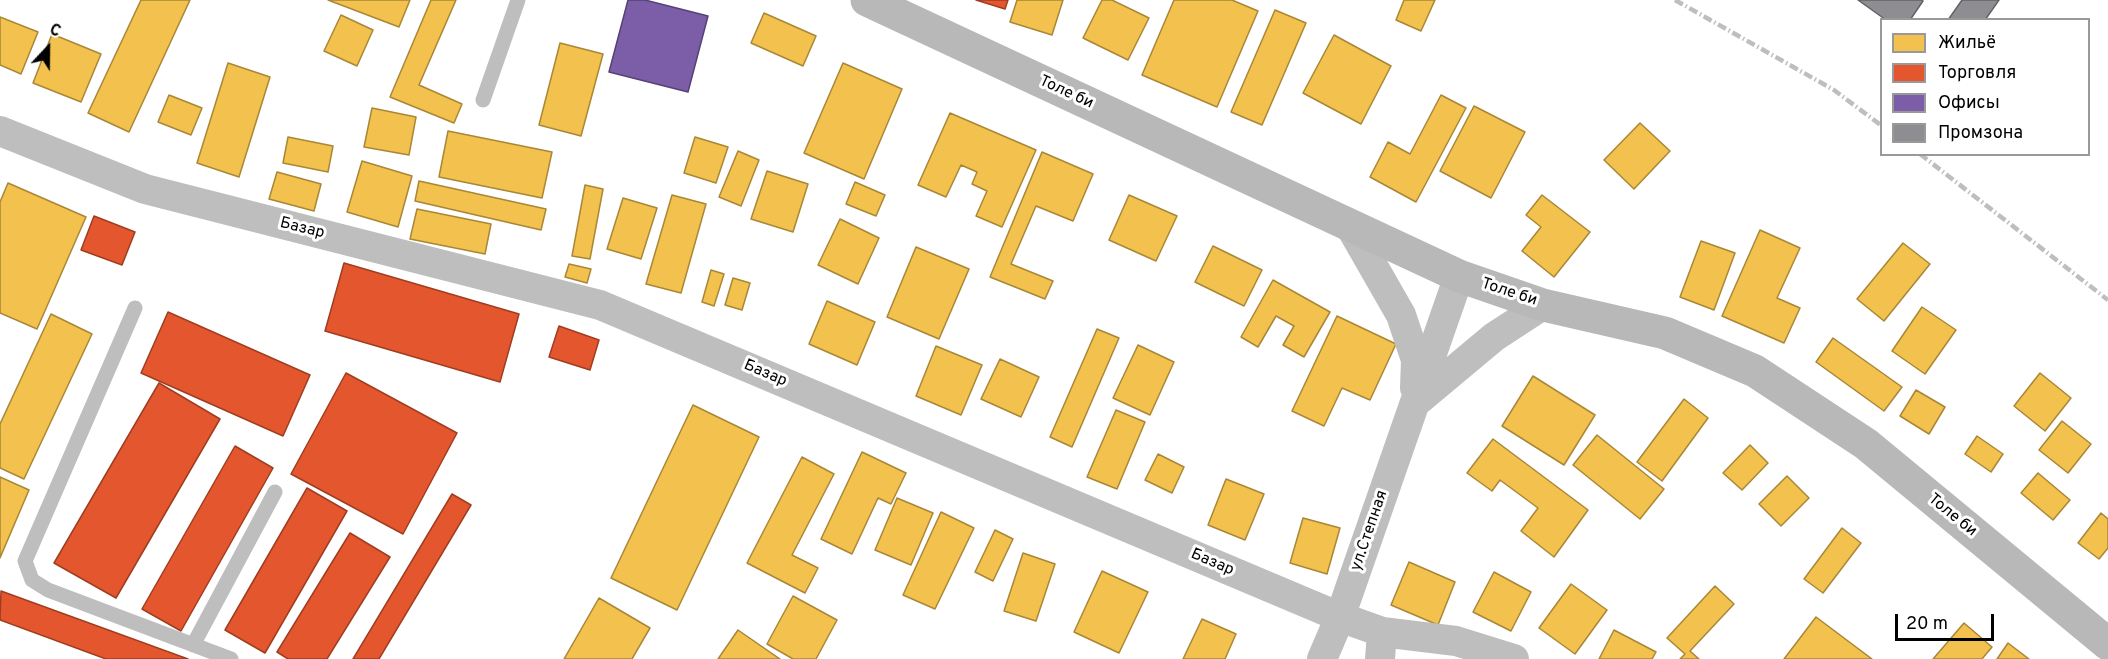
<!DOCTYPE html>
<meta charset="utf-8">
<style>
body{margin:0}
#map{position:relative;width:2108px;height:659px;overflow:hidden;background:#fff;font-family:Overpass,sans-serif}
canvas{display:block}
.legend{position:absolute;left:1880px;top:18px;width:210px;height:138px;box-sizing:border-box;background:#fff;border:2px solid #999;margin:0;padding:8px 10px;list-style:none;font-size:18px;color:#000}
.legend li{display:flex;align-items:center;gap:12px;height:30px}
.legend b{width:30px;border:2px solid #999}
.north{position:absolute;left:18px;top:18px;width:60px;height:60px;-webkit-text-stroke:4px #fff;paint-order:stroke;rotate:22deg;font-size:16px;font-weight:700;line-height:24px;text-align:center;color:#000}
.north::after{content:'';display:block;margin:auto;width:21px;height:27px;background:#000;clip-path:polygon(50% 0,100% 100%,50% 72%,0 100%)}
.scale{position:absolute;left:1895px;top:614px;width:99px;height:27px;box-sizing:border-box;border:3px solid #000;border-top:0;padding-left:8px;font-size:18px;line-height:21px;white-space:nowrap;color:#000;-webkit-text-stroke:4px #fff;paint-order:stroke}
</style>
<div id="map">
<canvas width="2108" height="659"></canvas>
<ul class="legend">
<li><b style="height:16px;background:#f2c14e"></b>Жильё</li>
<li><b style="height:16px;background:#e4572e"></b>Торговля</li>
<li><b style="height:16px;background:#7b5ea7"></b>Офисы</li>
<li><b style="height:16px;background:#8d8d92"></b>Промзона</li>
</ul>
<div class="north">С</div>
<div class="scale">20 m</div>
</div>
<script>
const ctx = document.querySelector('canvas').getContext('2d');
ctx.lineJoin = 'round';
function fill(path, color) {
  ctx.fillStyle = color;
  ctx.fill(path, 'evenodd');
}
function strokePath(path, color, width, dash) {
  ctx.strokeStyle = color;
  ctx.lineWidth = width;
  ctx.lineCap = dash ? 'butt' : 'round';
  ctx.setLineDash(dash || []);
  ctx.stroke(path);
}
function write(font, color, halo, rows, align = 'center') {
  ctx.font = font + ' Overpass,sans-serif';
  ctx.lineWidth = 6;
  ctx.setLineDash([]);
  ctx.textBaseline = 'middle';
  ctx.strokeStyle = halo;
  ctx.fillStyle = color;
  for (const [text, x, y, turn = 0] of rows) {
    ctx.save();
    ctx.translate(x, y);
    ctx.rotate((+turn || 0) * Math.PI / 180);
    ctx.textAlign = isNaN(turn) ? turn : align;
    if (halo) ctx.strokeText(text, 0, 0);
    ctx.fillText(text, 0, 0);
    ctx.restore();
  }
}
const homes = new Path2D(`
 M 141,0 L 190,0 L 129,132 L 88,113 Z
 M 328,0 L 410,0 L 399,27 Z
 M 431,0 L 456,0 L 419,85 L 462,104 L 454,123 L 390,97 Z
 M 1017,0 L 1063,0 L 1052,35 L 1010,22 Z
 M 1102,0 L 1112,0 L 1149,18 L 1128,60 L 1083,38 Z
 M 1174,0 L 1232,0 L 1258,11 L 1217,107 L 1142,75 Z
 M 1404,0 L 1435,0 L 1421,31 L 1396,20 Z
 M 1275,10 L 1306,23 L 1262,125 L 1231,112 Z
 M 764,13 L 816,36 L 803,66 L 751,43 Z
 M 341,15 L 373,30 L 357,66 L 324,51 Z
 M 0,17 L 38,32 L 21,74 L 0,65 Z
 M 52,34 L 101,54 L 81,102 L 33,83 Z
 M 1334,35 L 1391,66 L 1361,124 L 1303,93 Z
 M 560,43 L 603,54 L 581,136 L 539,125 Z
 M 228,63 L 270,77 L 239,177 L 197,163 Z
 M 843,63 L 902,89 L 864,179 L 804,153 Z
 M 169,95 L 202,108 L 191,135 L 158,122 Z
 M 1441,95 L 1466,108 L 1416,202 L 1370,177 L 1388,142 L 1410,154 Z
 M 1474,106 L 1525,132 L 1491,198 L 1440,171 Z
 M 372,108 L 416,117 L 409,155 L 364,147 Z
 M 950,113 L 1036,150 L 1002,227 L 976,216 L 987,191 L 972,184 L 977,172 L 961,165 L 946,197 L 918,185 Z
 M 1640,123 L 1670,151 L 1634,189 L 1604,160 Z
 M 448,131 L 552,152 L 542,198 L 439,177 Z
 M 288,137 L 333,146 L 328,172 L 283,163 Z
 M 695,137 L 728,147 L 716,183 L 684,173 Z
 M 738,151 L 759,160 L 741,206 L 719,197 Z
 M 1042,152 L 1093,174 L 1073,221 L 1036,206 L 1011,264 L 1053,281 L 1045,299 L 990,277 Z
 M 362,161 L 412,176 L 398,227 L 347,212 Z
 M 767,171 L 808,184 L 793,232 L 751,219 Z
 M 277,172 L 321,184 L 314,211 L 269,199 Z
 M 419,181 L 546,209 L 541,230 L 415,201 Z
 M 855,182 L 885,195 L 876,216 L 846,204 Z
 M 8,183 L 86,217 L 37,329 L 0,313 L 0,202 Z
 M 585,185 L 603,189 L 590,259 L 572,256 Z
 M 672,195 L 706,204 L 681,293 L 646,284 Z
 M 1129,195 L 1177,216 L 1156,261 L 1109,240 Z
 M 1542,195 L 1590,232 L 1554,277 L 1522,251 L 1541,227 L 1526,215 Z
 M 623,198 L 657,208 L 641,259 L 607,249 Z
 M 417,209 L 491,224 L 485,254 L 410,239 Z
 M 840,219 L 879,238 L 858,284 L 818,265 Z
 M 1760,230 L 1800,248 L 1777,298 L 1800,308 L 1784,343 L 1722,316 Z
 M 1701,241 L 1735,253 L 1714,310 L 1680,297 Z
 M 1903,243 L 1930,264 L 1884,321 L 1857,299 Z
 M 1213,246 L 1262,270 L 1244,306 L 1195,282 Z
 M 916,247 L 969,269 L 939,339 L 887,317 Z
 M 569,264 L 591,269 L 587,283 L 565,277 Z
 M 711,270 L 724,274 L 714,306 L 702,302 Z
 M 733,278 L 750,283 L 742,310 L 725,305 Z
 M 1273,280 L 1330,312 L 1304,357 L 1283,345 L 1294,326 L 1276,316 L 1258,347 L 1241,337 Z
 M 827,301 L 875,322 L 857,365 L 809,344 Z
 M 1922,307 L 1956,330 L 1925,374 L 1892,351 Z
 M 51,314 L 92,334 L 24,479 L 0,468 L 0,424 Z
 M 1337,316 L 1396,344 L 1370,400 L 1342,388 L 1324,426 L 1292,411 Z
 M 1097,329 L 1119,338 L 1072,447 L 1050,437 Z
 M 1833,338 L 1902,387 L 1884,411 L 1816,362 Z
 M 1138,345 L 1174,362 L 1150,415 L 1113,398 Z
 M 936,346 L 982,365 L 961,415 L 916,396 Z
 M 1000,359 L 1039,377 L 1021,417 L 981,399 Z
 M 2040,373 L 2071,398 L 2045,431 L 2014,406 Z
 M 1533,376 L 1595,415 L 1564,465 L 1502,426 Z
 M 1916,390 L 1945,407 L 1929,434 L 1900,416 Z
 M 1684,399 L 1708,418 L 1662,481 L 1637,462 Z
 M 693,405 L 759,437 L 677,610 L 611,578 Z
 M 1116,410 L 1145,422 L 1117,489 L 1087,477 Z
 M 2062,421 L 2091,444 L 2068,473 L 2039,450 Z
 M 1597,435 L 1664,489 L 1640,519 L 1573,465 Z
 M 1977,436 L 2003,454 L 1991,472 L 1965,454 Z
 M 1493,439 L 1588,510 L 1554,557 L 1521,531 L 1538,508 L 1500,480 L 1492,491 L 1467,473 Z
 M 1750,445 L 1768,463 L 1742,490 L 1723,473 Z
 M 862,452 L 906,473 L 891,504 L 878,498 L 852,554 L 821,539 Z
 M 1158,454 L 1184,467 L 1172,493 L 1145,480 Z
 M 802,457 L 834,474 L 792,555 L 818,568 L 805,593 L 747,563 Z
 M 2038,473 L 2070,500 L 2053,520 L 2021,493 Z
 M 1787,476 L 1809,498 L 1781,526 L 1759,504 Z
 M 0,477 L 29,490 L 0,558 Z
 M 1226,479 L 1264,494 L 1245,540 L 1208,525 Z
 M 897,498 L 933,513 L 911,565 L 875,550 Z
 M 941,512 L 974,528 L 935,609 L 903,595 Z
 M 2101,513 L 2108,519 L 2108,548 L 2099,559 L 2078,543 Z
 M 1303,518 L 1340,528 L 1327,574 L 1290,563 Z
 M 1842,528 L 1861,543 L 1823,593 L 1804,579 Z
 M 995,530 L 1013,539 L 993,581 L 975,572 Z
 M 1023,553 L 1055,564 L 1036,621 L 1004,611 Z
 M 1409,562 L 1455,582 L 1438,625 L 1391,605 Z
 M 1102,571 L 1148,592 L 1119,653 L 1074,632 Z
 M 1494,572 L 1531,592 L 1511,631 L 1473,612 Z
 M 1571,584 L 1607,610 L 1575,654 L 1539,628 Z
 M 1715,586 L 1734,604 L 1690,651 L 1699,659 L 1680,659 L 1685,654 L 1667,638 Z
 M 793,596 L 837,620 L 816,659 L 793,659 L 767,644 Z
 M 599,598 L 650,628 L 632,659 L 564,659 Z
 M 1816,617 L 1872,659 L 1784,659 Z
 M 1202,619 L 1236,634 L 1225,659 L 1183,659 Z
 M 1964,623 L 1992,647 L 1982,659 L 1933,659 Z
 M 738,630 L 780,659 L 718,659 Z
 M 1614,630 L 1656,652 L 1652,659 L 1599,659 Z
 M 2008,643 L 2029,659 L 1997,659 Z`);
const shops = new Path2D(`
 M 976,0 L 1008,0 L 1005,9 Z
 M 94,216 L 135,232 L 122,265 L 81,250 Z
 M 344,263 L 519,314 L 500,382 L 325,331 Z
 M 168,312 L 310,375 L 283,436 L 141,373 Z
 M 559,326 L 599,340 L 590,370 L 549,357 Z
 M 346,373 L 457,433 L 403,534 L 291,474 Z
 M 159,383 L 220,419 L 116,598 L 54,563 Z
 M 235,446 L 273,468 L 181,631 L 142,609 Z
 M 307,488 L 347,511 L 265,653 L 225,630 Z
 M 452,494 L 471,505 L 379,659 L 353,659 Z
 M 350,533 L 390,557 L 327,659 L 288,659 L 277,652 Z
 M 1,591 L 188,659 L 106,659 L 0,620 Z`);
const offices = new Path2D(`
 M 628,0 L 645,0 L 708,16 L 688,92 L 609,72 Z`);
const industry = new Path2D(`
 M 1858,0 L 1922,0 L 1923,1 L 1910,20 L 1886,20 Z
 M 1962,0 L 1999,0 L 1985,20 L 1948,20 Z`);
const lane = new Path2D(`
 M 483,100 L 518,0
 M 135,308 L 25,561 L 32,580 L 48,590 L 231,659
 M 193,645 L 275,492`);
const street = new Path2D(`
 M 0,131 L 145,189 L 600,305 L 1340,617 L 1382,632 L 1456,641 L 1514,659
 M 1350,226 L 1401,315 L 1416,360 L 1415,388
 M 1415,403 L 1494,337 L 1543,305
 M 1322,659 L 1340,617 L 1459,276
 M 1380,659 L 1382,632`);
const secondary = new Path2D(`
 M 867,0 L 1459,276 L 1543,305 L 1665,333 L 1755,371 L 1866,444 L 2108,644`);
const rail = new Path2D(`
 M 1675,0 L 1834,90 L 1882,126
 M 1920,154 L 2108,300`);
const streetNames = [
 ["Толе би",1066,93,25],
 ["Базар",302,229,14],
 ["Толе би",1509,293,18],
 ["Базар",765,374,23],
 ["Толе би",1952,516,39],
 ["ул.Степная",1370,531,-71],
 ["Базар",1212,563,23]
];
fill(homes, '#f2c14e');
strokePath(homes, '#a98737', 1.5);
fill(shops, '#e4572e');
strokePath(shops, '#a03d20', 1.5);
fill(offices, '#7b5ea7');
strokePath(offices, '#564275', 1.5);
fill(industry, '#8d8d92');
strokePath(industry, '#636366', 1.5);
strokePath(lane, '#bebebe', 15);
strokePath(street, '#bebebe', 30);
strokePath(secondary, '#b8b8b8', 33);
strokePath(rail, '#bebebe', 4.5, [9, 3, 1.5, 3]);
write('16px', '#000', '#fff', streetNames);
</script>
